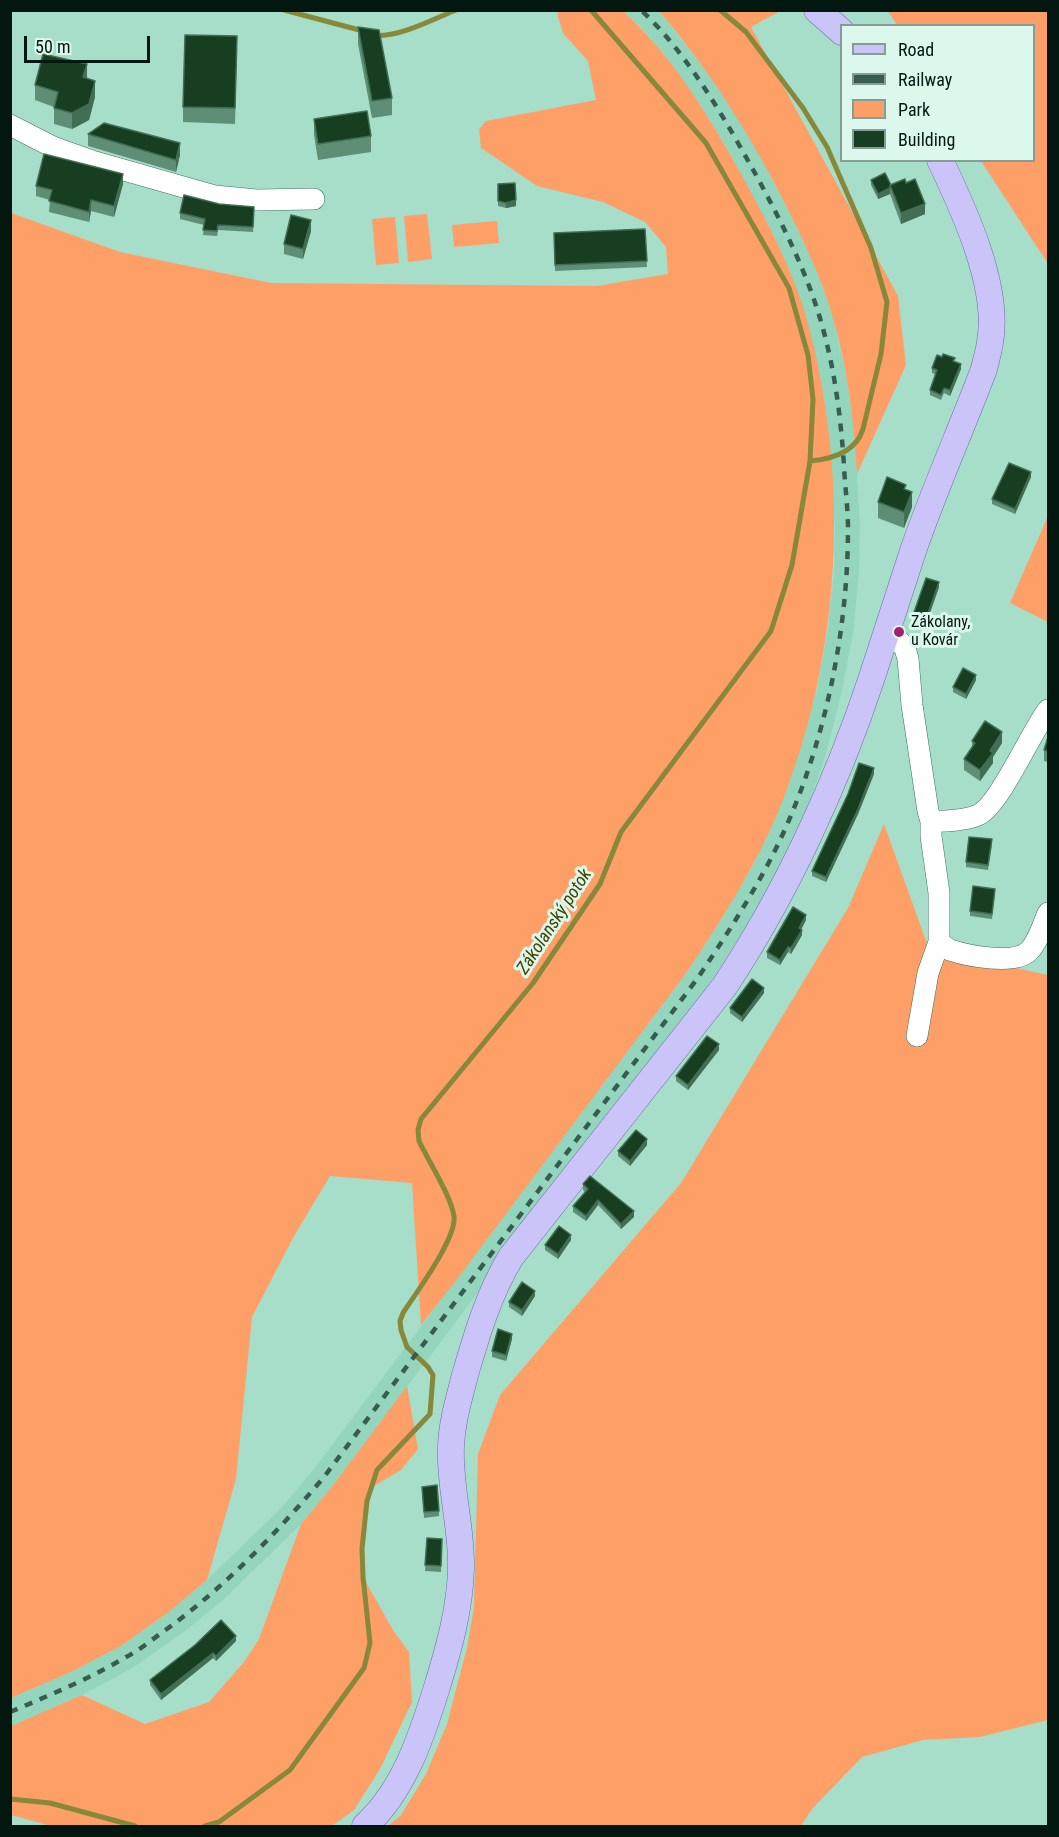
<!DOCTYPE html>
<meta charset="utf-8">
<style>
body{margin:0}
#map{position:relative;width:1059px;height:1837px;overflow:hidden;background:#a6dec9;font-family:"Roboto Condensed",sans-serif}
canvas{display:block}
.frame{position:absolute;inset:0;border:12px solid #021710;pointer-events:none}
.legend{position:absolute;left:840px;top:24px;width:195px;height:138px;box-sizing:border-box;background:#dcf8ed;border:2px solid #859e95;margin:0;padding:8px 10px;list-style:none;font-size:18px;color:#021710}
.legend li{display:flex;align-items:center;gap:12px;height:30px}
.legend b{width:30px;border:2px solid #859e95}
.scale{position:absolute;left:24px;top:36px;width:126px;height:27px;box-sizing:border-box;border:3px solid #021710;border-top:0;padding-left:8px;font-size:18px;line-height:21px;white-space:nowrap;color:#021710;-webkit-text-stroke:4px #dcf8ed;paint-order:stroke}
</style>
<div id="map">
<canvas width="1059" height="1837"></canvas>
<div class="frame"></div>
<ul class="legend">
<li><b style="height:8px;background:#cbc4f8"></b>Road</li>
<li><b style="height:8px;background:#3a5b4f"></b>Railway</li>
<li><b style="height:16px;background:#fe9f68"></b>Park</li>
<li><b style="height:16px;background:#173e21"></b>Building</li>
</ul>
<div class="scale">50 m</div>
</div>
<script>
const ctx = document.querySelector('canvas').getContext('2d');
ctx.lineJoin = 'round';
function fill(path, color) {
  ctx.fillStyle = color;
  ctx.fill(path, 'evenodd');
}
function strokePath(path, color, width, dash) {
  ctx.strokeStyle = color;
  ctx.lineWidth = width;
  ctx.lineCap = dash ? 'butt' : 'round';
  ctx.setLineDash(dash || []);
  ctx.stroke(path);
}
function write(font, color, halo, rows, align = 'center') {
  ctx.font = font + ' "Roboto Condensed",sans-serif';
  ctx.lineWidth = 6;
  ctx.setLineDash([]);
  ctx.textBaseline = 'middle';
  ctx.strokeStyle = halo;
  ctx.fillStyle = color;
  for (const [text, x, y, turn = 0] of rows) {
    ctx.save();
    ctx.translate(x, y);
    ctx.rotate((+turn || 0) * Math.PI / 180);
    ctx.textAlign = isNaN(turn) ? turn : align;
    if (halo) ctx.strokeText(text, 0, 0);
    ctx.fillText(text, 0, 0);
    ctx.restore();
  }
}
const built = new Path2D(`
 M 623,11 L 659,11 L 718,86 L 743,125 L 799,231 L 818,273 L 834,322 L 847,380 L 855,437 L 860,528 L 859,573 L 853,633 L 841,695 L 826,754 L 807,808 L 779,871 L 742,933 L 708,986 L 334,1484 L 301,1524 L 224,1599 L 185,1631 L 134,1667 L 82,1695 L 11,1726 L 11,1698 L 71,1672 L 121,1646 L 170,1611 L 207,1580 L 282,1507 L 314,1469 L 687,972 L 721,920 L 756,860 L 817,689 L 828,629 L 834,571 L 835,528 L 829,439 L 794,282 L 777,242 L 721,138 L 697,100 L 667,58 L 639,25 Z`);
const green = new Path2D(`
 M 561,10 L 623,11 C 675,58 711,120 745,181 C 771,229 797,278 810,331 C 849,484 841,650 784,797 C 760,860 724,916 687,972 L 455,1282 L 421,1325 L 412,1183 L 330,1176 L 294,1236 L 252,1317 L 236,1479 L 207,1580 L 170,1611 L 121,1646 L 71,1672 L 11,1698 L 11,213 L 120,252 L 271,283 L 596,286 L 668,274 L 666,247 L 645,222 L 603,202 L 537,186 L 481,148 L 479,129 L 486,121 L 596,100 L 588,61 L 563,33 L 557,14 Z
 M 659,11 L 780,11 L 751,27 L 898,296 L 906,365 L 857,474 C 854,423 848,371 834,322 C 822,278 802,237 781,196 C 746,128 709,70 659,11 Z
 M 888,11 L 1048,11 L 1048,264 L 981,161 L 1034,160 L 1034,26 L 897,25 Z
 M 427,214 L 432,259 L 408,262 L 404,216 Z
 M 395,217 L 399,263 L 376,265 L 372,219 Z
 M 497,221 L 499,243 L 454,247 L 452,225 Z
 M 1048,516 L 1048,622 L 1010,603 Z
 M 884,824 L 929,949 L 1048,975 L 1048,1720 L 980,1737 L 923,1740 L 862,1757 L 812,1809 L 801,1826 L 388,1826 L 401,1815 L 426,1774 L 447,1724 L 467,1648 L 474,1607 L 478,1454 L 500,1395 L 681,1183 L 848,908 Z
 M 407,1386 L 418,1449 L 401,1470 L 372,1487 L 364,1532 L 363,1577 L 393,1630 L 409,1652 L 412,1702 L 380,1769 L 354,1810 L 332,1826 L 51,1826 L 11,1815 L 11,1726 L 82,1695 L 145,1724 L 209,1702 L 244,1662 L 259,1639 L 301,1524 L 334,1484 Z`);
const stream = new Path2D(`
 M 284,10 L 363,31
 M 591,10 L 706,143 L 789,288 L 808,355 L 813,399 L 810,461
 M 375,35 C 396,39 436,18 456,10
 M 10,1799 L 50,1803 L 135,1826
 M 205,1826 L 219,1822 L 290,1770 L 364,1668 L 370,1643 L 363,1577 L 362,1549 L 367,1501 L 377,1470 L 430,1414 L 433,1375 L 428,1367 L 407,1347 L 401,1330 L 400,1321 L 403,1313 C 416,1293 457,1238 454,1216 C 450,1194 429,1162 419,1141 L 418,1130 L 421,1119 L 533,983 L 600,884 L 621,832 L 771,631 L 792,565 L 810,461 C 833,459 856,452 863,429 L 881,354 L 887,302 L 871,248 L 827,147 L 803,108 L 746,32 L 720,10`);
const minor = new Path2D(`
 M 10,125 L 55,148 L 92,161 L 215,196 L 256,200 L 314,199
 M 886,634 L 898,640 L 905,648 L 908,659 L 912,705 L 928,811 L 931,821 L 931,836 L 939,893 L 939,942 C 943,945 946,948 950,950 C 968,956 1015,965 1029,951 C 1038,942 1043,925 1048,913
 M 931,821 C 943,822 967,820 978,815 C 999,806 1031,732 1048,710
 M 917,1036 L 928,973 L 939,942`);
const major = new Path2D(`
 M 817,10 L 842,32
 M 365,1826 C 404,1790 421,1738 437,1687 C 449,1648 460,1609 461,1568 C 462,1527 449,1486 451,1446 C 452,1421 459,1399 465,1375 C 477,1334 489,1293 511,1257 L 724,987 C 786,894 837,783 872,677 C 886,635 899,593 913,551 C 934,490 961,430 984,369 C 986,360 989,351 990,342 C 1000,287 964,210 940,160`);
const rail = new Path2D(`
 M 10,1712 C 50,1695 89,1679 126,1657 C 138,1651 149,1642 160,1634 C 222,1590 275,1535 324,1477 L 697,979 C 722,942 746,905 767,866 C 820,767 848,641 848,529 C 848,508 845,487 844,466 C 841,419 835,371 822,325 C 807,272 782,223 756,175 C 725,119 688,54 641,10`);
const wall = new Path2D(`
 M 358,27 L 392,98 L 392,115 L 372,118 L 358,44 Z
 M 237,52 L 235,124 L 183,122 L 183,107 Z
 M 87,78 L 95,97 L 89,120 L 72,129 L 54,124 L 54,107 L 35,100 L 35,85 Z
 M 314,119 L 371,136 L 371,152 L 318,160 L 314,135 Z
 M 88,134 L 180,155 L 176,172 L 88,146 Z
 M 871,180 L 891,185 L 906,183 L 925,214 L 901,224 L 890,194 L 878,199 L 871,185 Z
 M 123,184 L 114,217 L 91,211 L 89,222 L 49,212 L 50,200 L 36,196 L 36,186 Z
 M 498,184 L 516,206 L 506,208 L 498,206 Z
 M 219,204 L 254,207 L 253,232 L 218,230 L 217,236 L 203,235 L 204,225 L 180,219 L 180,213 Z
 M 645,229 L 647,267 L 555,271 L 554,233 Z
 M 311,231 L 303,259 L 284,254 L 284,244 Z
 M 955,362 L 961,369 L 950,396 L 944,393 L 941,400 L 930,395 L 930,390 L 935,374 L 932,373 L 932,368 Z
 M 1031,477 L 1015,514 L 992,504 L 992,499 Z
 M 906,490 L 912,507 L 904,528 L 878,518 L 878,502 Z
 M 939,587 L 925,627 L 912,623 L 912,618 Z
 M 976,680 L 966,699 L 953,692 L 953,687 Z
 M 1048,737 L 1048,762 L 1044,761 L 1044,750 Z
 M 972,741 L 1002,743 L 993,757 L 993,763 L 980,781 L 964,770 L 964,759 L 972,747 Z
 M 874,774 L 858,814 L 826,882 L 812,876 L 812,871 Z
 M 992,845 L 988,870 L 966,867 L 966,862 Z
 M 995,894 L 992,919 L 970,916 L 970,911 Z
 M 806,920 L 801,930 L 802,935 L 791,954 L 788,952 L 780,965 L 767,958 L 767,952 Z
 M 764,993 L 742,1022 L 730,1013 L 730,1008 Z
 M 719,1050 L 688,1090 L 676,1081 L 676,1076 Z
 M 647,1145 L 630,1166 L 618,1156 L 618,1151 Z
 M 583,1184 L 634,1217 L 621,1229 L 598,1205 L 586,1221 L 573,1212 L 573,1206 L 585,1192 L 583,1190 Z
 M 571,1240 L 558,1259 L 545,1250 L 545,1245 Z
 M 535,1296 L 522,1316 L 509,1307 L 509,1302 Z
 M 512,1339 L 506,1361 L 492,1357 L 492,1351 Z
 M 422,1487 L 439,1511 L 439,1516 L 424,1518 Z
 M 427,1538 L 442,1539 L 441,1572 L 425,1571 Z
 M 236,1641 L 216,1661 L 213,1658 L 161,1700 L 150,1685 L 150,1680 Z`);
const shadedWall = new Path2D(`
 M 87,64 L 87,80 L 83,77 Z
 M 95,81 L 95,97 L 89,120 L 72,129 L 72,113 Z
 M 180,143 L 180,155 L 176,172 L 176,160 Z
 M 123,174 L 123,184 L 114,217 L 114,206 Z
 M 890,188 L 890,194 L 878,199 L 878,194 Z
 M 91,200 L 91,211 L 89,222 L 89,212 Z
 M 516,200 L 516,206 L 506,208 L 506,203 Z
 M 925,204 L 925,214 L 901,224 L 901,213 Z
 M 311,220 L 311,231 L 303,259 L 303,249 Z
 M 961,364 L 961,369 L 950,396 L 950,390 Z
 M 1031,472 L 1031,477 L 1015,514 L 1015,509 Z
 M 912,492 L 912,507 L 904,528 L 904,512 Z
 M 939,582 L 939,587 L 925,627 L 925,622 Z
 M 976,675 L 976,680 L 966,699 L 966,694 Z
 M 1002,732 L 1002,743 L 993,757 L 993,763 L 980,781 L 980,770 L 990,751 Z
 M 874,768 L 874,774 L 858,814 L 826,882 L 826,877 Z
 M 806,915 L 806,920 L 799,933 L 799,928 Z
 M 802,930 L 802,935 L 791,954 L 791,948 Z
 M 788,947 L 788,952 L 780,965 L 780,960 Z
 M 764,988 L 764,993 L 742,1022 L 742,1017 Z
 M 719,1044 L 719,1050 L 688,1090 L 688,1085 Z
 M 647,1139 L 647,1145 L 630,1166 L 630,1161 Z
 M 598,1200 L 598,1205 L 586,1221 L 586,1216 Z
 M 634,1211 L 634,1217 L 621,1229 L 621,1224 Z
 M 571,1235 L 571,1240 L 558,1259 L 558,1254 Z
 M 535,1291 L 535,1296 L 522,1316 L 522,1310 Z
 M 512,1334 L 512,1339 L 506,1361 L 506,1355 Z
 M 236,1636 L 236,1641 L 216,1661 L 216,1656 Z
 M 213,1653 L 213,1658 L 161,1700 L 161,1694 Z`);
const building = new Path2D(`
 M 358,27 L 379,30 L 392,98 L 372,101 Z
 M 185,35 L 237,36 L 235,108 L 183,107 Z
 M 43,54 L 87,64 L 83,77 L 95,81 L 89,104 L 72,113 L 54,108 L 58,92 L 35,85 Z
 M 367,111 L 371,136 L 318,144 L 314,119 Z
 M 104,123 L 180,143 L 176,160 L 88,134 Z
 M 44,154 L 123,174 L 114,206 L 91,200 L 89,212 L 49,201 L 52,190 L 36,186 Z
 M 885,173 L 891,185 L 890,185 L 890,188 L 878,194 L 871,180 Z
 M 905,179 L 906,183 L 915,179 L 925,204 L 901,213 L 890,185 Z
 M 515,183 L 516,200 L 506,203 L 498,201 L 498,184 Z
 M 184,195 L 219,204 L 254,207 L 253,227 L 218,225 L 217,231 L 203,230 L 205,219 L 180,213 Z
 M 291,215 L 311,220 L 303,249 L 284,244 Z
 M 645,229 L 647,261 L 555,265 L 554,233 Z
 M 943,354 L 955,358 L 953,361 L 961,364 L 950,390 L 944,388 L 941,395 L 930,390 L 937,370 L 932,368 L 937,355 L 942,357 Z
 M 1009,463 L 1031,472 L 1015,509 L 992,499 Z
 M 887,477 L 906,485 L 904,489 L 912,492 L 904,512 L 878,502 Z
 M 926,578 L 939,582 L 925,622 L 912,618 Z
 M 963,668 L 976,675 L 966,694 L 953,687 Z
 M 985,721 L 1002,732 L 990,751 L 993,753 L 980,770 L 964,759 L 975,743 L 972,741 Z
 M 1048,737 L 1048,751 L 1044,750 Z
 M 859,763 L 874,768 L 858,809 L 826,877 L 812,871 L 848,794 Z
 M 969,837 L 992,839 L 988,865 L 966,862 Z
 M 973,886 L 995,889 L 992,914 L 970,911 Z
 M 793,907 L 806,915 L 799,928 L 802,930 L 791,948 L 788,947 L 780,960 L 767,952 Z
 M 752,979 L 764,988 L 742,1017 L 730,1008 Z
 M 707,1036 L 719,1044 L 688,1085 L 676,1076 Z
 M 636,1130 L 647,1139 L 630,1161 L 618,1151 Z
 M 590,1176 L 634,1211 L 621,1224 L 598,1200 L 586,1216 L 573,1206 L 588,1189 L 583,1184 Z
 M 559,1226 L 571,1235 L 558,1254 L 545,1245 Z
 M 522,1282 L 535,1291 L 522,1310 L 509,1302 Z
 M 498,1329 L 512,1334 L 506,1355 L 492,1351 Z
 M 437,1485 L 439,1511 L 424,1512 L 422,1487 Z
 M 427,1538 L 442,1539 L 441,1566 L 425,1565 Z
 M 221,1620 L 236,1636 L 216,1656 L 213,1653 L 161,1694 L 150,1680 L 195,1645 Z`);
const markers = [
 [899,632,6,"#a4206e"]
];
const poiNames = [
 ["Zákolany,",911,623],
 ["u Kovár",911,641]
];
const waterNames = [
 ["Zákolanský potok",555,922,-57]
];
fill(built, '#94d5bd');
fill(green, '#fe9f68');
strokePath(stream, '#878839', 5);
strokePath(minor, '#3b725f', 22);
strokePath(major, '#6f6da4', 27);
strokePath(minor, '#fff', 21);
strokePath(major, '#cbc4f8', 26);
strokePath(rail, '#3a5b4f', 4.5, [8, 8]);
fill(wall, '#5e8e75');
fill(shadedWall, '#426e53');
fill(building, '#173e21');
strokePath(building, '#426e53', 1.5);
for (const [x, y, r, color] of markers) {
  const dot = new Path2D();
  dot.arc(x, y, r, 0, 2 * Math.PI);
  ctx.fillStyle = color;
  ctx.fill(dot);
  strokePath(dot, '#dcf8ed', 2);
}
write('16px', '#021710', '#dcf8ed', poiNames, 'left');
write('italic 18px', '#414100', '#dcf8ed', waterNames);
</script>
